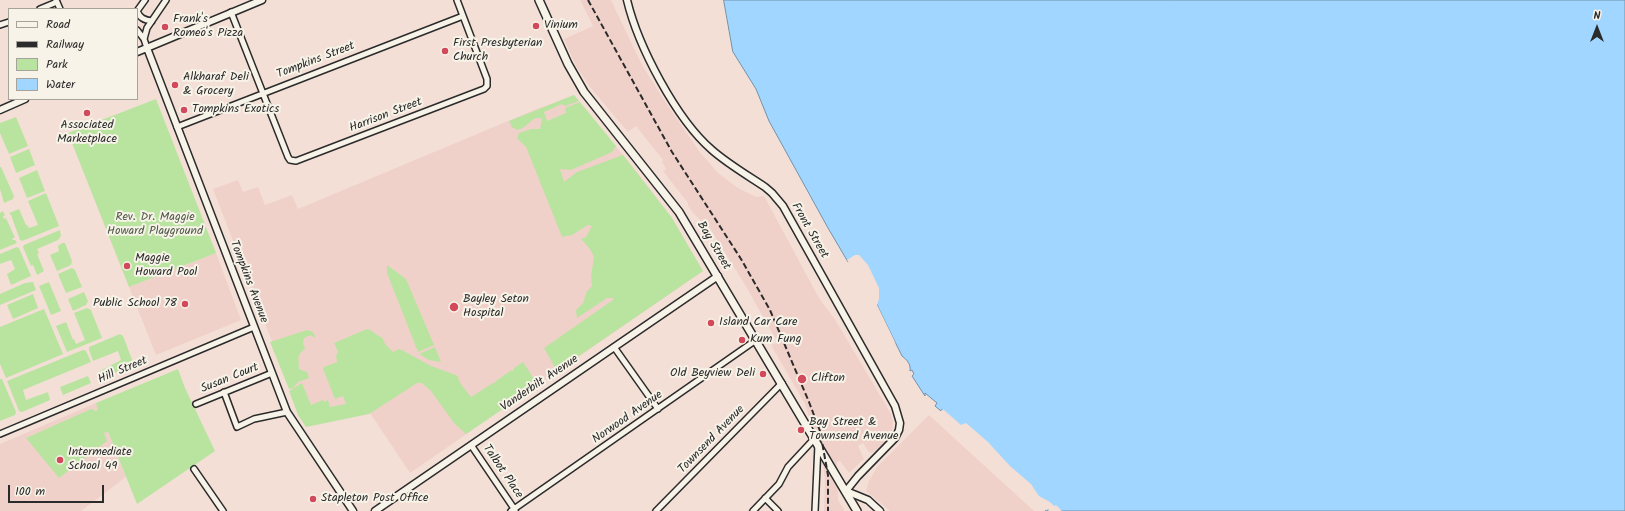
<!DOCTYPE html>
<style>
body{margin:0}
#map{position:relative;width:1625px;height:511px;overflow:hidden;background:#f3dfd6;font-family:Kalam,sans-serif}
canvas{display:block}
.legend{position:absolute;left:8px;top:8px;width:130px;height:92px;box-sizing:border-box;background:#f7f3e8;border:1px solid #a5a39c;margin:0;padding:5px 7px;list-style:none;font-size:12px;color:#2b2b2b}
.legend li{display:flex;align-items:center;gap:8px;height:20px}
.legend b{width:20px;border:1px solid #a5a39c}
.north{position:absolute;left:1577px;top:8px;width:40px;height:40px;-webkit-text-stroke:3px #f7f3e8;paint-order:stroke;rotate:0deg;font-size:11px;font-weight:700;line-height:16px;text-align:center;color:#2b2b2b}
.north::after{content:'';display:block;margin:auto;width:14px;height:18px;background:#2b2b2b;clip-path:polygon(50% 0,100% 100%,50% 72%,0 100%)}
.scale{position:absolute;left:8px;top:485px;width:96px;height:18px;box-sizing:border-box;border:2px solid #2b2b2b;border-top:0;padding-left:5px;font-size:12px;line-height:14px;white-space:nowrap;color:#2b2b2b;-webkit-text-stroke:3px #f7f3e8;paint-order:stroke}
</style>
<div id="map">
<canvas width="1625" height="511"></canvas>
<ul class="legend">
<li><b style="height:5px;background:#f7f3e8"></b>Road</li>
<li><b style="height:5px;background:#2b2b2b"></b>Railway</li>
<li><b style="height:11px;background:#b9e4a0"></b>Park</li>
<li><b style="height:11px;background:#a0d6ff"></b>Water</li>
</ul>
<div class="north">N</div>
<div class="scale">100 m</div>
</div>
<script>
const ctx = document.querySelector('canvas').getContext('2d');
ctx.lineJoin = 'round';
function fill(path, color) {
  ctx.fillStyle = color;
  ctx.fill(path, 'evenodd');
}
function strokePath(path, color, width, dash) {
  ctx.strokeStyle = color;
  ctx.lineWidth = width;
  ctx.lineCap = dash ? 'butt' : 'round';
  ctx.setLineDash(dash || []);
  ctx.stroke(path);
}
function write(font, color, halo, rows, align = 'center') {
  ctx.font = font + ' Kalam,sans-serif';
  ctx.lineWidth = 4;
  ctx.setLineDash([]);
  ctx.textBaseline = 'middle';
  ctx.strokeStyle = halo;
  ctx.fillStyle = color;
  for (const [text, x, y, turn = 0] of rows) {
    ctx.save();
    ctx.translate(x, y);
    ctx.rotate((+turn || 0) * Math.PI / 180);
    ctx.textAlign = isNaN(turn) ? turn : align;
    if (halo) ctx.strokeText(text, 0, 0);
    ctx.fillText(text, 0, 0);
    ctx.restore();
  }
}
const built = new Path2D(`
 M 580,0 L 611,0 L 642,65 L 664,100 L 699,151 L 718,173 L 738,188 L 756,197 L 764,196 L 819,298 L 836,321 L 891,414 L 893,422 L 892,432 L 882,445 L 872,453 L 869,452 L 863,443 L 858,446 L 864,459 L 849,473 L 840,461 L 837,462 L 838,500 L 845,511 L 824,511 L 825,481 L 822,453 L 820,453 L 805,404 L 771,345 L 781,341 L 779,337 L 775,338 L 744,283 L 710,229 L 694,214 L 688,206 L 688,203 L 663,171 L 666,169 L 662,162 L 663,160 L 636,126 L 628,132 L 590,87 L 576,66 L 564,39 L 593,26 Z
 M 574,95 L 637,172 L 672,218 L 703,271 L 410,473 L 370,413 L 300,414 L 213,189 L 238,180 L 243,192 L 258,187 L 265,205 L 292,195 L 298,209 L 532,111 Z
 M 216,253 L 241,320 L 156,355 L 129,287 Z
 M 96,403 L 126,477 L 81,511 L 0,511 L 0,444 Z
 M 929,415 L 1034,511 L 890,511 L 866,491 L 869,481 L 877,467 Z`);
const green = new Path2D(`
 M 574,95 L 579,101 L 565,106 L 562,104 L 544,112 L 547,121 L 566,113 L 565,108 L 580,102 L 616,146 L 612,152 L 571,170 L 560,169 L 564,182 L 577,172 L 623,155 L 672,218 L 703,271 L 557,371 L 544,348 L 610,302 L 613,300 L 613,298 L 607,298 L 577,318 L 576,310 L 583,303 L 587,291 L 592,286 L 591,276 L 594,257 L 590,249 L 581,239 L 586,237 L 592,226 L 588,225 L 572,235 L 562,237 L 526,147 L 517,138 L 519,133 L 531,129 L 540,129 L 542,119 L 541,118 L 535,118 L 523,128 L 517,130 L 512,127 L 509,121 Z
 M 156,99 L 216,253 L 129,287 L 68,133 Z
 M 16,117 L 28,146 L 9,154 L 0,133 L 0,123 Z
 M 29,149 L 35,165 L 16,173 L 10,157 Z
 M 0,167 L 1,167 L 14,196 L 13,199 L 4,203 L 0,189 Z
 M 37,170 L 45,191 L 27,198 L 19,178 Z
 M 46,193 L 59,226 L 22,241 L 20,240 L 11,215 L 9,213 L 19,209 L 26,225 L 27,225 L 29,228 L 38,225 L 28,201 Z
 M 3,211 L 5,216 L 3,216 L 4,219 L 6,218 L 15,238 L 12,238 L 13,240 L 15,240 L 17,243 L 0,250 L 0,213 Z
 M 60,230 L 61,236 L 58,240 L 37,249 L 39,253 L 37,254 L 44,271 L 37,275 L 33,265 L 31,266 L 23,247 L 24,245 Z
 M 62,243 L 65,243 L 72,261 L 71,265 L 57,271 L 50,255 L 59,251 L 58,246 Z
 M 17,247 L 19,248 L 31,276 L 11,285 L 7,274 L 15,269 L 11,260 L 0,264 L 0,254 Z
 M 387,265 L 406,279 L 434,345 L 418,352 L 387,273 Z
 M 72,268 L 75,270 L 82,287 L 66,293 L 58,274 Z
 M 33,282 L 36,290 L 0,305 L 0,294 L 25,283 Z
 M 49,282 L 61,311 L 51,315 L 39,286 Z
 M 84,292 L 88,301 L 86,305 L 73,311 L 68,299 Z
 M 33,294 L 38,308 L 13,319 L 7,305 Z
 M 87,308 L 91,310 L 102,338 L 67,352 L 56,326 L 66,322 L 73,340 L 74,339 L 76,344 L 85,340 L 74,313 Z
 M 44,309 L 63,354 L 6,378 L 0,364 L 0,327 Z
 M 367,329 C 373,330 376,336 382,337 L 385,344 L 393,352 L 399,349 L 402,350 L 431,366 L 456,375 L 458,377 L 460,383 L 471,397 L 493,383 L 495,383 L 496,381 L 510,371 L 514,370 L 514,368 L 523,362 L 538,385 L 466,434 L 454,423 L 431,391 L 422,383 L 417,383 L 369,414 L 306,427 L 298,415 L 289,391 L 302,383 L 311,405 L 323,400 L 324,402 L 328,400 L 330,407 L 346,404 L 343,396 L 335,399 L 323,369 L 324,367 L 337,362 L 336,356 L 338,352 L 334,343 Z
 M 307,330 L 313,332 L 316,338 L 310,335 L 304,338 L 303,343 L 305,349 C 296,355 299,360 299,369 L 307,372 L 309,378 L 298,382 L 293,388 L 289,389 L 270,342 Z
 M 120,334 L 123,336 L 134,365 L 102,378 L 100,371 L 121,360 L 118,351 L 93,361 L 89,350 L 89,347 Z
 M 435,347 L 441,362 L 429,360 L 419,354 Z
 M 83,350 L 86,351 L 91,362 L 23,390 L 26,400 L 48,392 L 50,400 L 22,412 L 19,411 L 7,381 Z
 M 178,369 L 185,388 L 215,451 L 137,504 L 108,432 L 104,433 L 107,441 L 59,478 L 26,438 L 91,409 L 93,409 L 95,411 L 98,410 L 96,403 Z
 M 88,376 L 91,383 L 63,395 L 60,387 Z
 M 0,379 L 2,379 L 16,412 L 15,415 L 0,421 Z`);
const water = new Path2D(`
 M 724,0 L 1625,0 L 1625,511 L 1055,511 L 1052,508 L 1046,511 L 978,442 L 942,409 L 941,411 L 935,406 L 937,403 L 925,393 L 925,396 L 912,376 L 914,374 L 912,370 L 910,371 C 911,364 907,360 902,356 L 877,305 L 865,265 L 854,258 L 848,262 L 828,228 L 769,121 L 756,89 L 733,52 Z`);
const pier = new Path2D(`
 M 855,255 L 859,255 L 868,265 L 879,288 L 879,299 L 877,305 L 896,344 L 887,331 L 875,306 L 869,285 L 861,276 L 863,266 L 854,260 L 849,263 L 847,260 Z
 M 943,409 L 961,425 L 966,423 L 988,442 L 1010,466 L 1031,484 L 1039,496 L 1050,502 L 1054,506 L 1056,505 L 1062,511 L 1050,511 L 1048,509 L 1044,511 L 979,451 L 977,443 L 943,412 L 939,413 Z`);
const minor = new Path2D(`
 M 56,0 L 60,9
 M 40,9 L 57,2
 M 137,11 C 140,18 144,20 152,21
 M 137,11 L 145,0
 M 231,12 L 288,157 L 290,160 L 296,161 L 484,89 L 487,86 L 487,79 L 457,0
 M 0,25 L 9,22
 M 137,30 L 144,39 L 147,48
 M 144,39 L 147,28 L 166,0
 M 177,127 L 463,16
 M 614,347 L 658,409
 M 224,392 L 237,427 L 254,419 L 287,412
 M 196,404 L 272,373
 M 0,434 L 254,327
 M 471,445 L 515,510
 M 194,469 L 223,511
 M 765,498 L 778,511
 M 511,511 L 756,340
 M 656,511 L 782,383
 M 753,511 L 779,484 L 788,467 L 814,439
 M 815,511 L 818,445`);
const tertiary = new Path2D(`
 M 627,0 C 638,46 676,119 712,150 C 728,164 747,175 765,187 L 772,193 L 783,206 L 895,406 L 900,423 L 899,430 L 895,438 L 858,476 L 846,491 L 868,500 L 880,511
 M 147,48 L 287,412 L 353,511
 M 137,52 L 262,0
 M 0,110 L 25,99
 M 375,511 L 718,276`);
const secondary = new Path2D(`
 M 539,0 L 568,64 L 584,92 L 679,212 L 857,511`);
const rail = new Path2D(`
 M 588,0 L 672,152 L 741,259 L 770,310 L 809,402 L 820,431 L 828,475 L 828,511`);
const markers = [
 [536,26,4,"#d1495b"],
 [165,27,4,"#d1495b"],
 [445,51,4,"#d1495b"],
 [175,85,4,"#d1495b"],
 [184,110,4,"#d1495b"],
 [87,113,4,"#d1495b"],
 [127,266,4,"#d1495b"],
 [185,304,4,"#d1495b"],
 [454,307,5,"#d1495b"],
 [711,323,4,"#d1495b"],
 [742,340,4,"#d1495b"],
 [763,374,4,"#d1495b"],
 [802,379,5,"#d1495b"],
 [801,430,4,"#d1495b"],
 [60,460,4,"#d1495b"],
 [313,499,4,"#d1495b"]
];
const poiNames = [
 ["Frank's",173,20],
 ["Romeo's Pizza",173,34],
 ["Vinium",544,26],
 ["First Presbyterian",453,44],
 ["Church",453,58],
 ["Alkharaf Deli",183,78],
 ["& Grocery",183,92],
 ["Tompkins Exotics",192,110],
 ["Associated",87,126,"center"],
 ["Marketplace",87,140,"center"],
 ["Maggie",135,259],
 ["Howard Pool",135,273],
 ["Bayley Seton",463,300],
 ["Hospital",463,314],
 ["Public School 78",177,304,"right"],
 ["Island Car Care",719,323],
 ["Kum Fung",750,340],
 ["Old Beyview Deli",755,374,"right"],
 ["Clifton",811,379],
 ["Bay Street &",809,423],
 ["Townsend Avenue",809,437],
 ["Intermediate",68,453],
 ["School 49",68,467],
 ["Stapleton Post Office",321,499]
];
const streetNames = [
 ["Tompkins Street",316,61,-21],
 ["Harrison Street",386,116,-21],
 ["Front Street",809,231,60],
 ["Bay Street",713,246,59],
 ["Tompkins Avenue",248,282,69],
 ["Hill Street",123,371,-23],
 ["Susan Court",230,379,-22],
 ["Vanderbilt Avenue",540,384,-34],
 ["Norwood Avenue",628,418,-35],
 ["Townsend Avenue",712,440,-46],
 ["Talbot Place",502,472,56]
];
const parkNames = [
 ["Rev. Dr. Maggie",155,218],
 ["Howard Playground",155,232]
];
fill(built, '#f0d1ca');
fill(green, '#b9e4a0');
fill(water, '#a0d6ff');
strokePath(water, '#7192aa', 1);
fill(pier, '#f3dfd6');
strokePath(minor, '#2b2b2b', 8);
strokePath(tertiary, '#2b2b2b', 9);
strokePath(secondary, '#2b2b2b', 10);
strokePath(minor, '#f7f3e8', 5);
strokePath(tertiary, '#f7f3e8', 6);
strokePath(secondary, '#f7f3e8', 7);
strokePath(rail, '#2b2b2b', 2, [6, 3]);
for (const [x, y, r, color] of markers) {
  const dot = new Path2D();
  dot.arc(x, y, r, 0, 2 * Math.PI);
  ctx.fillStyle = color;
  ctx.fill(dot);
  strokePath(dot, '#f7f3e8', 1.5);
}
write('12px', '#2b2b2b', '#f7f3e8', poiNames, 'left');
write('12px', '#2b2b2b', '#f7f3e8', streetNames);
write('12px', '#4e5948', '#f7f3e8', parkNames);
</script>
